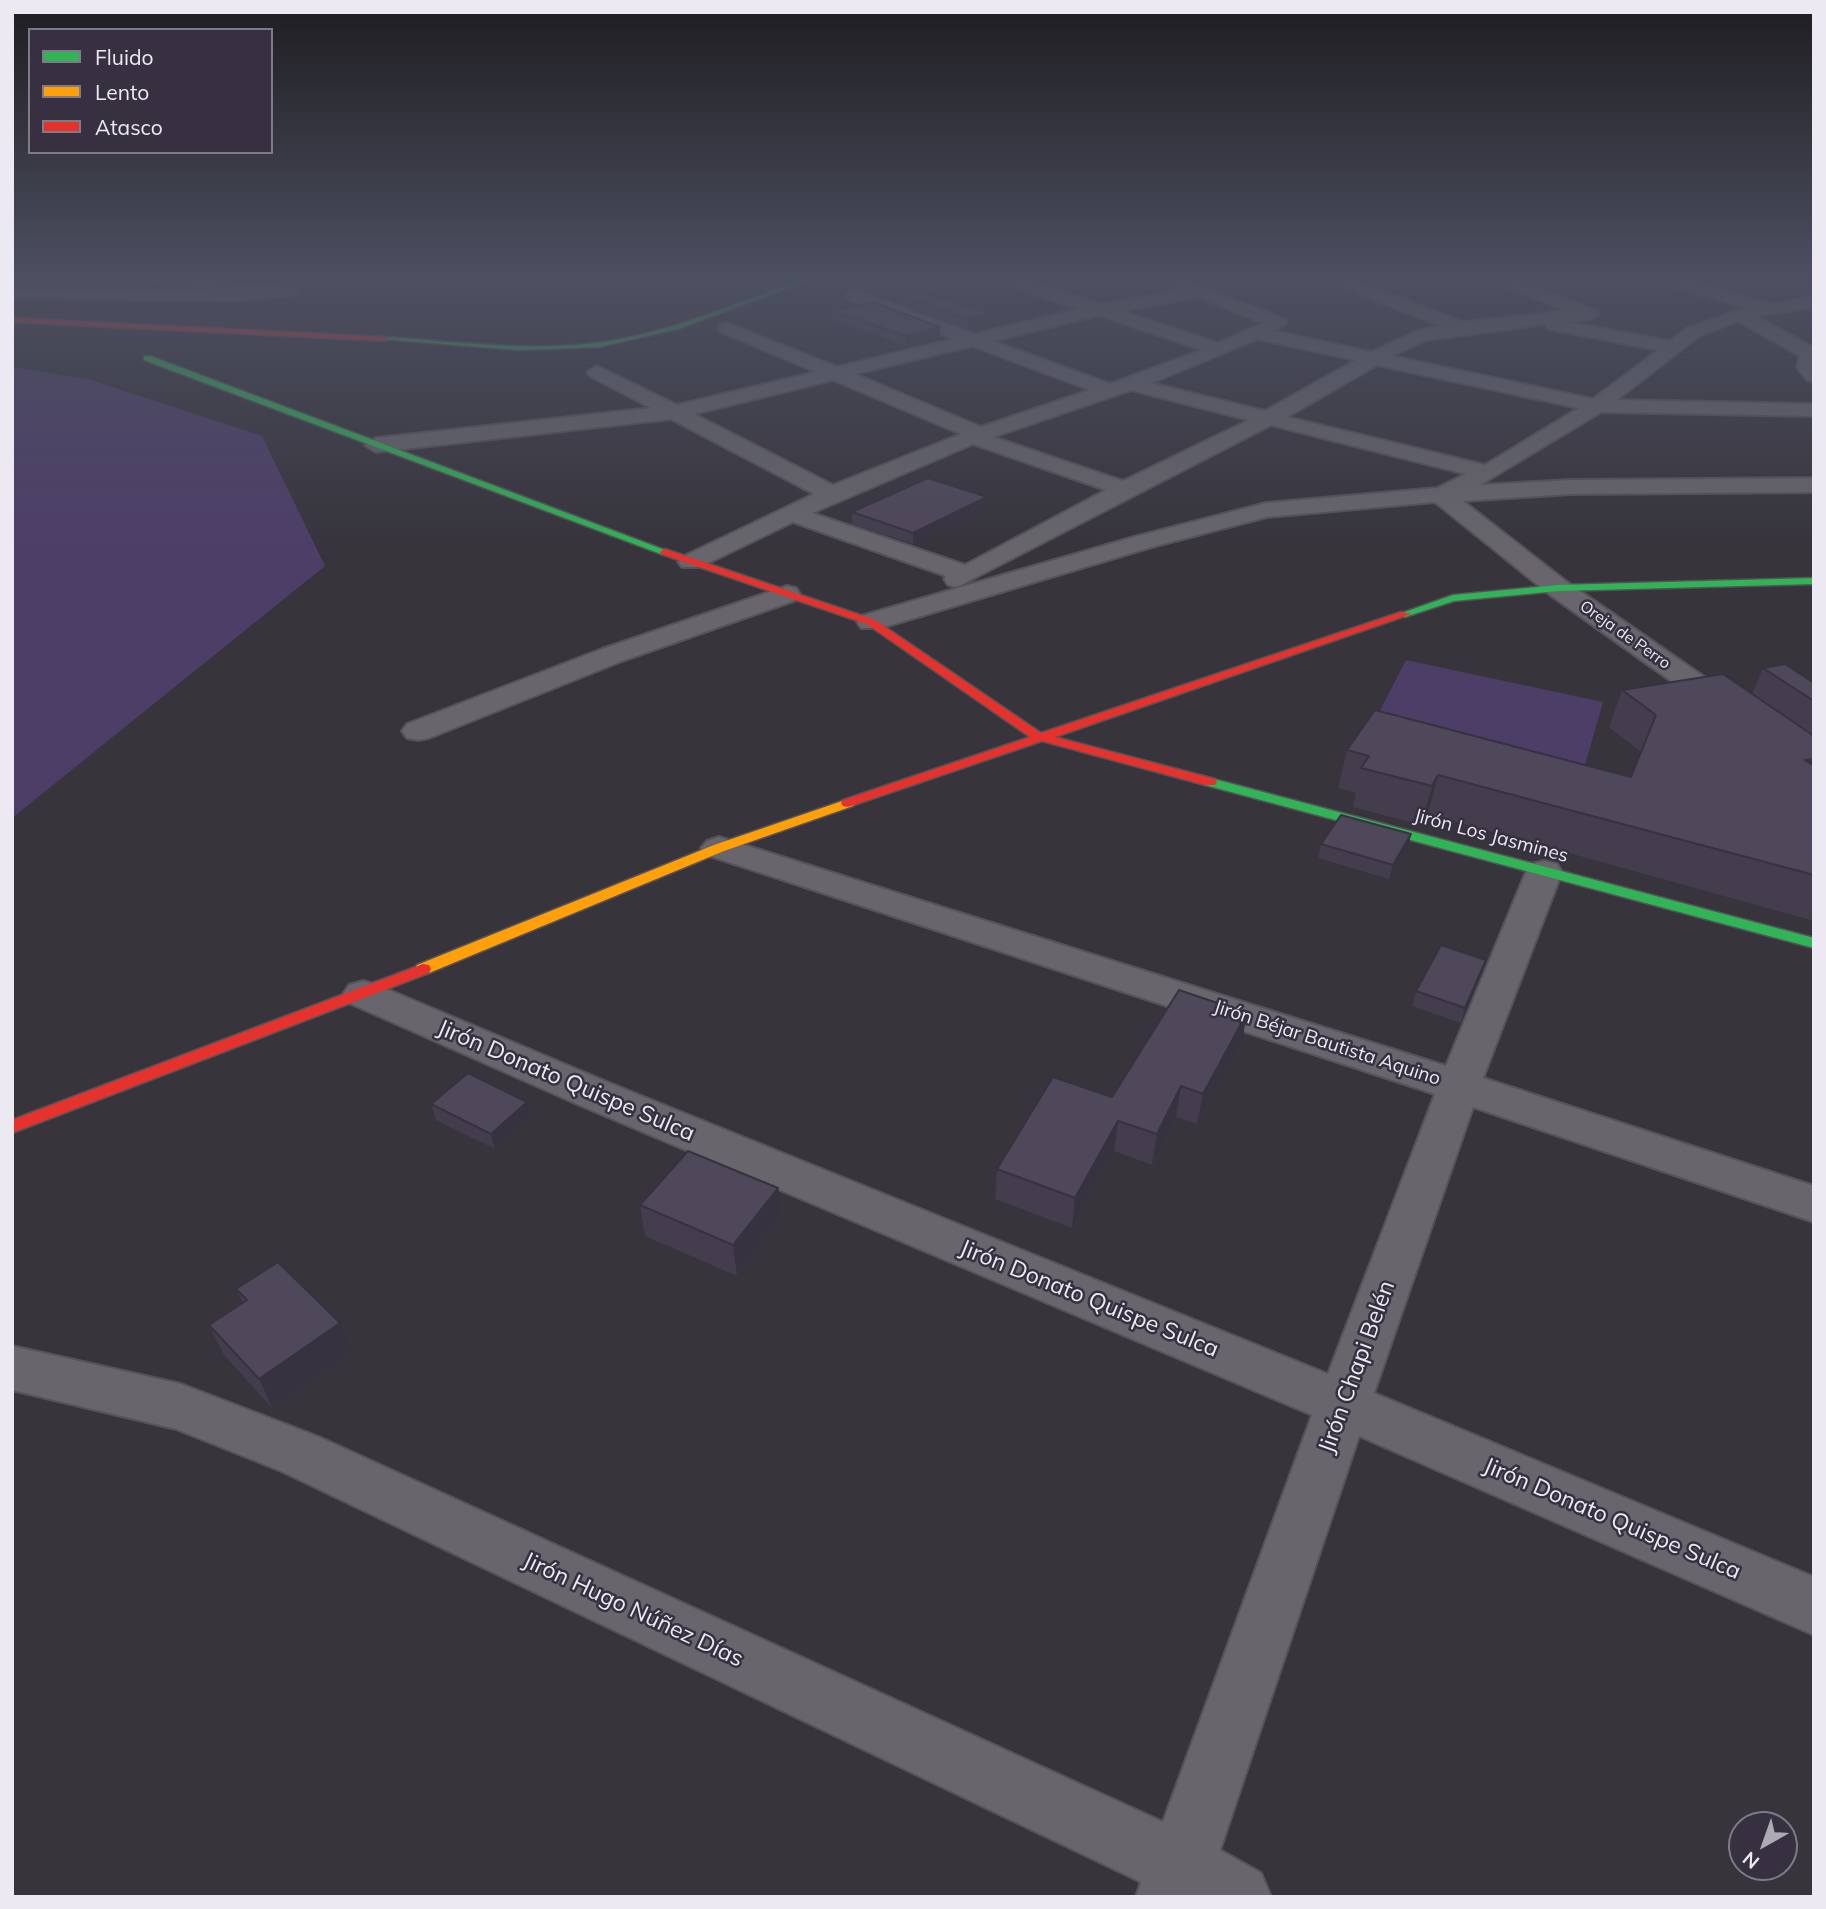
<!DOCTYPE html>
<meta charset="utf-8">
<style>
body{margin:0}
#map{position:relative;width:1826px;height:1909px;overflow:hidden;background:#37343c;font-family:Mulish,sans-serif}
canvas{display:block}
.frame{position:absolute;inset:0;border:14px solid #ece9f3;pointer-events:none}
.legend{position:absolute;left:28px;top:28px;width:245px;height:126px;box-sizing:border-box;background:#363040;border:2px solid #7f7a88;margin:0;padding:9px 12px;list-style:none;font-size:21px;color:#ece9f3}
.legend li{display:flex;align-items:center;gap:14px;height:35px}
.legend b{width:35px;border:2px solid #7f7a88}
.north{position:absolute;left:1728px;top:1811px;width:70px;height:70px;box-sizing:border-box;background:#363040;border:2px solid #7f7a88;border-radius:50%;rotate:220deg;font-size:19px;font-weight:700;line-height:28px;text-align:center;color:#ece9f3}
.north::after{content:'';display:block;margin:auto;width:24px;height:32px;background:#adaab3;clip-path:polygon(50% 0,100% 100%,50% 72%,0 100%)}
</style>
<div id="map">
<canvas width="1826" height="1909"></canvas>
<div class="frame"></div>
<ul class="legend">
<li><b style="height:9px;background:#30b455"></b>Fluido</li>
<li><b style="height:9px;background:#ff9f0a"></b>Lento</li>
<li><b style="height:9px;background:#e5322d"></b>Atasco</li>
</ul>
<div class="north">N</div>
</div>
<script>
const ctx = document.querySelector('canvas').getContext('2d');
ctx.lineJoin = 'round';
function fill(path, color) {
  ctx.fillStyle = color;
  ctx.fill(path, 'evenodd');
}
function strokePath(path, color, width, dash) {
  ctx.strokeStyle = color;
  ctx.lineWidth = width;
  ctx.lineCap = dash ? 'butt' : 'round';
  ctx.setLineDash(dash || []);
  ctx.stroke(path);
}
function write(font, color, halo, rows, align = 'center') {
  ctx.font = font + ' Mulish,sans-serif';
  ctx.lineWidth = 5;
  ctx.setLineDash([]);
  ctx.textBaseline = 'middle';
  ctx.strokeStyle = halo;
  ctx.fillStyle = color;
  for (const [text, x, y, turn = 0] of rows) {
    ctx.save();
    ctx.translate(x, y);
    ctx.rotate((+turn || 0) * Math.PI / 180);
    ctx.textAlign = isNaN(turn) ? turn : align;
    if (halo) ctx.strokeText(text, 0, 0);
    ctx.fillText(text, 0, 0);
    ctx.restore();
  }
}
const green = new Path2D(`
 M 12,367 L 91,380 L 262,436 L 325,566 L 12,818 Z
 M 1406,660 L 1603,702 L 1579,786 L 1367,736 Z`);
const lane = new Path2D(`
 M 154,281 L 202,281 L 292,288 L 299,292 L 292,296 L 237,301 L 12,298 L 12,290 L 247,292 L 160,285 Z`);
const street = new Path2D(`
 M 1006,281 L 1029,281 L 1101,304 L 1181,290 L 1168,282 L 1187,281 L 1284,319 L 1287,323 L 1274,331 L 1371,352 L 1417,331 L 1441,326 L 1336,285 L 1334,281 L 1356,281 L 1463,322 L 1566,311 L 1494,281 L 1516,281 L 1596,310 L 1599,314 L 1590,319 L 1567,322 L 1670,341 L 1687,328 L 1746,308 L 1670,285 L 1668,281 L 1692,281 L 1770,304 L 1814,297 L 1814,307 L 1756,316 L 1814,348 L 1814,382 L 1807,380 L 1797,367 L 1800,356 L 1738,321 L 1699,336 L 1617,400 L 1814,404 L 1814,416 L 1601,412 L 1480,485 L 1570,480 L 1814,478 L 1814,492 L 1570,494 L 1463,501 L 1567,582 L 1814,753 L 1814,778 L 1803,775 L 1549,594 L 1435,502 L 1267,517 L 1152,547 L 881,628 L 861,628 L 857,622 L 861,616 L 1134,537 L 1266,503 L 1437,488 L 1466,474 L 1271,425 L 957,587 L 948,585 L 944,579 L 946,576 L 793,522 L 700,567 L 682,567 L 678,562 L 682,557 L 814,494 L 671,419 L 376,452 L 365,445 L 376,438 L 651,408 L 590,376 L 587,372 L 597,366 L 677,405 L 816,372 L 721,332 L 718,328 L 721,324 L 727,323 L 837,367 L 954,339 L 848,299 L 845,295 L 854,290 L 975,334 L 1080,309 L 1008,285 ZM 1199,297 L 1263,323 L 1218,343 L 1121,311 ZM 1099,315 L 1202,350 L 1110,384 L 993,341 ZM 1546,324 L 1548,329 L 1554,330 L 1658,350 L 1593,399 L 1391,356 L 1427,340 ZM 1258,339 L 1356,360 L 1265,411 L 1151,383 ZM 972,346 L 1090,390 L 981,427 L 855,374 ZM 1377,365 L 1579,408 L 1485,465 L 1287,417 ZM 833,380 L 961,434 L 833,485 L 694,414 ZM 1131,390 L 1249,420 L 1123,481 L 993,437 ZM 973,444 L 1106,490 L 965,565 L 812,513 Z
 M 787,586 L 796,588 L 800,594 L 796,600 L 622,661 L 429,738 L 418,740 L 407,738 L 402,731 L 407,724 L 602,649 Z
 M 719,837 L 1446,1066 L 1526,872 L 1531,864 L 1544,861 L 1557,864 L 1562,872 L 1483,1078 L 1814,1186 L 1814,1222 L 1473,1107 L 1374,1393 L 1814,1577 L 1814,1635 L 1359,1436 L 1220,1850 L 1261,1873 L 1271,1897 L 1136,1897 L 1141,1882 L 281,1471 L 176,1429 L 12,1390 L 12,1346 L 181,1384 L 319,1437 L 1163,1822 L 1312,1415 L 577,1104 L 349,1003 L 343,994 L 349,985 L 363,981 L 377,985 L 607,1082 L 1328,1374 L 1435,1094 L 707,855 L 701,848 L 707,841 Z`);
const fast = new Path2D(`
 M 799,281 L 807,281 L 678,329 L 599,347 L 519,350 L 381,339 L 385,337 C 464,342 547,355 626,338 C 685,326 742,301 799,281 Z
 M 144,356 L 150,356 L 670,552 L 661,554 L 144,360 Z
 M 1814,578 L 1814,584 L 1558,591 L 1454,601 L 1405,617 L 1399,614 L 1453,595 L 1558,585 Z
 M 1210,778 L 1814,938 L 1814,948 L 1205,785 L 1203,782 L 1205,779 Z`);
const slow = new Path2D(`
 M 848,799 L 853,800 L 855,803 L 853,806 L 724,851 L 429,973 L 417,973 L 415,969 L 417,965 L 714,845 Z`);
const jam = new Path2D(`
 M 12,318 L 385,337 L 389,339 L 385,341 L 12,322 Z
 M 665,549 L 875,620 L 1041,733 L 1401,612 L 1411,614 L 1055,737 L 1215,779 L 1217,782 L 1215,785 L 1205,785 L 1042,741 L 848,807 L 843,806 L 841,803 L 843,800 L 1030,737 L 867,624 L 661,554 L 660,552 Z
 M 423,964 L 429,965 L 431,969 L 429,973 L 12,1133 L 12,1120 Z`);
const wall = new Path2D(`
 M 901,296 L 990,322 L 968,329 L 902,304 Z
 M 833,311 L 940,336 L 906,346 L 833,320 Z
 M 987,508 L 913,544 L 852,524 L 852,512 Z
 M 1763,668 L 1814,683 L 1814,921 L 1428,814 L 1421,825 L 1353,807 L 1356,793 L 1338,788 L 1347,750 L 1631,777 L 1641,752 L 1609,727 L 1622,690 L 1752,694 Z
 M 1411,834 L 1408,848 L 1389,879 L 1318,858 L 1321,844 Z
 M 1481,975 L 1461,1023 L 1412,1006 L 1416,991 Z
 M 1242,1042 L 1197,1124 L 1176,1117 L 1152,1165 L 1114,1151 L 1072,1228 L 995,1199 L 997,1169 L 1112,1097 Z
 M 431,1104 L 530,1117 L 495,1149 L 436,1120 Z
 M 778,1188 L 781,1218 L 737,1276 L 645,1236 L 640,1205 Z
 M 236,1289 L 352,1354 L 273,1409 L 224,1355 L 209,1325 L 243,1303 Z`);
const shadedWall = new Path2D(`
 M 991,313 L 990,322 L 968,329 L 968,319 Z
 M 940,327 L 940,336 L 906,346 L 906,336 Z
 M 987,497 L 987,508 L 913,544 L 913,533 Z
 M 1814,759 L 1814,795 L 1805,760 Z
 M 1438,775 L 1428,814 L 1421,825 L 1432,786 Z
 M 1411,834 L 1408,848 L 1389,879 L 1393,865 Z
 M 1486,960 L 1481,975 L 1461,1023 L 1465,1008 Z
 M 1247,1013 L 1242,1042 L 1197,1124 L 1203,1094 Z
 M 1181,1086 L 1176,1117 L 1152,1165 L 1157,1134 Z
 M 527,1102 L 530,1117 L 495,1149 L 491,1134 Z
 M 1118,1121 L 1114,1151 L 1072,1228 L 1075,1198 Z
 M 778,1188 L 781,1218 L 737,1276 L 733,1245 Z
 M 340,1323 L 352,1354 L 273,1409 L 259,1379 Z`);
const building = new Path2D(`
 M 918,292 L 991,313 L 968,319 L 901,296 Z
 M 873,302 L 940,327 L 906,336 L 833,311 Z
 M 928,478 L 987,497 L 913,533 L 852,512 Z
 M 1785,664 L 1814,683 L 1814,701 L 1763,668 Z
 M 1723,674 L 1814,736 L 1814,759 L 1805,760 L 1814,766 L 1814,875 L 1438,775 L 1432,786 L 1361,768 L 1369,756 L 1347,750 L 1375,710 L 1631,777 L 1656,715 L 1622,690 Z
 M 1341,815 L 1411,834 L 1393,865 L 1321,844 Z
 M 1441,945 L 1486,960 L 1465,1008 L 1416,991 Z
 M 1179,990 L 1247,1013 L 1203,1094 L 1181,1086 L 1157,1134 L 1118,1121 L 1075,1198 L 997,1169 L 1053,1077 L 1112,1097 Z
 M 468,1073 L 527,1102 L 491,1134 L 431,1104 Z
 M 688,1151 L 778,1188 L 733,1245 L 640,1205 Z
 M 278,1262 L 340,1323 L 259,1379 L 209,1325 L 247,1300 L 236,1289 Z`);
const farStreetnames = [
 ["Oreja de Perro",1625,635,35]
];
const streetNames = [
 ["Jirón Los Jasmines",1491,836,15],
 ["Jirón Béjar Bautista Aquino",1327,1043,18]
];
const nearStreetnames = [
 ["Jirón Donato Quispe Sulca",566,1081,23],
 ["Jirón Donato Quispe Sulca",1089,1299,22],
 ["Jirón Chapi Belén",1357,1367,-70],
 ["Jirón Donato Quispe Sulca",1612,1519,23],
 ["Jirón Hugo Núñez Días",633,1610,25]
];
fill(green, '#4d3e68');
strokePath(lane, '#555259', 3);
strokePath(street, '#555259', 4);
strokePath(fast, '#555259', 3);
strokePath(slow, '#555259', 3);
strokePath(jam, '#555259', 3);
fill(lane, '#68666c');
fill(street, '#68666c');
fill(fast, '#30b455');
fill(slow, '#ff9f0a');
fill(jam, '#e5322d');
fill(wall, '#443d4d');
fill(shadedWall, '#37323f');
fill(building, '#4f475a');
strokePath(building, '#37323f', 2);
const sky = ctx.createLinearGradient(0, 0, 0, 548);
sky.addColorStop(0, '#1e1d21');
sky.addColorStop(0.51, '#4d5061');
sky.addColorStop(1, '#4d506100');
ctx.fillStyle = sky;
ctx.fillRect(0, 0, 1826, 548);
write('16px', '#ece9f3', '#363040', farStreetnames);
write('19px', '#ece9f3', '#363040', streetNames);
write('23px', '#ece9f3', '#363040', nearStreetnames);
</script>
